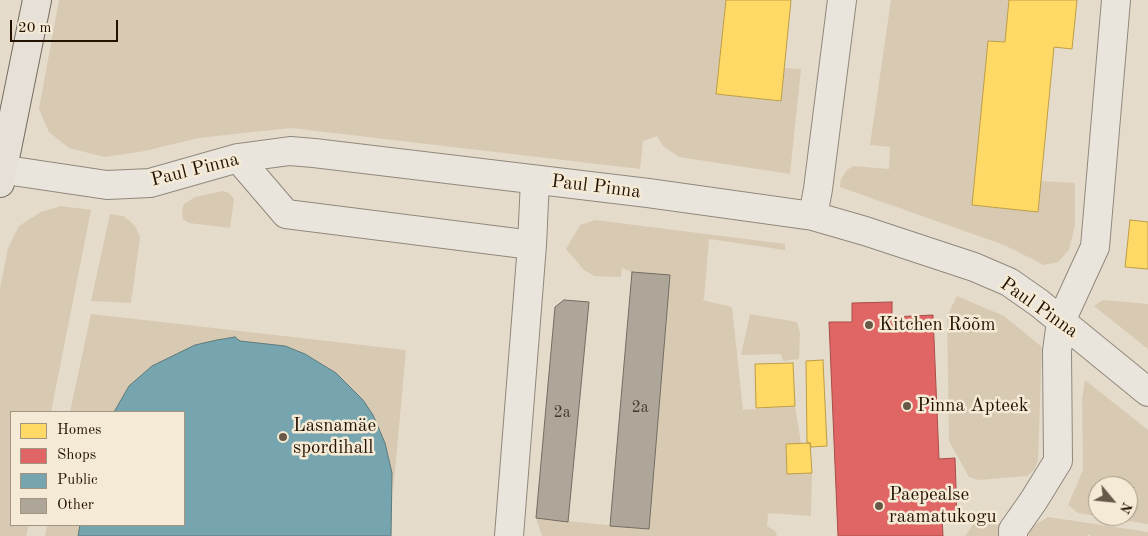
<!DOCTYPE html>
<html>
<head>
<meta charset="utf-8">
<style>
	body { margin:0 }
	#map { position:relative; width:1148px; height:536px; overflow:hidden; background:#e5dbca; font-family:"Old Standard TT",serif }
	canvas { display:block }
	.legend { position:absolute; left:10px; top:411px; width:175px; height:115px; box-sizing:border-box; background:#f5ead5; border:1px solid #a19480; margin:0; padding:6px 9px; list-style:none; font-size:15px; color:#241200 }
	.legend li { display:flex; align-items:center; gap:10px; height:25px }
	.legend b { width:25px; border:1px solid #a19480 }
	.north { position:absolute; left:1088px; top:476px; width:50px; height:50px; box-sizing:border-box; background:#f5ead5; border:1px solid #a19480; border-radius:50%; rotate:118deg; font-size:14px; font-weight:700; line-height:20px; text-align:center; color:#241200 }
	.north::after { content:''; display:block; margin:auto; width:18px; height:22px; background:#685847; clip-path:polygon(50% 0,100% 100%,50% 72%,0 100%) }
	.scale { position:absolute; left:10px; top:20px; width:108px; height:22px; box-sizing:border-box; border:2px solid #241200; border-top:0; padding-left:6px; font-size:15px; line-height:18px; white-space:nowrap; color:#241200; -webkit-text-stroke:4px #f5ead5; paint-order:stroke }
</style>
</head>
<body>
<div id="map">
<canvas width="1148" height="536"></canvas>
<ul class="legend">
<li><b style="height:14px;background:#ffd966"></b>Homes</li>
<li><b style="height:14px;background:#e06666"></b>Shops</li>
<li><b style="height:14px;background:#76a5af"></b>Public</li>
<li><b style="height:14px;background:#ada699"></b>Other</li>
</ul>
<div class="north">N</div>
<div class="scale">20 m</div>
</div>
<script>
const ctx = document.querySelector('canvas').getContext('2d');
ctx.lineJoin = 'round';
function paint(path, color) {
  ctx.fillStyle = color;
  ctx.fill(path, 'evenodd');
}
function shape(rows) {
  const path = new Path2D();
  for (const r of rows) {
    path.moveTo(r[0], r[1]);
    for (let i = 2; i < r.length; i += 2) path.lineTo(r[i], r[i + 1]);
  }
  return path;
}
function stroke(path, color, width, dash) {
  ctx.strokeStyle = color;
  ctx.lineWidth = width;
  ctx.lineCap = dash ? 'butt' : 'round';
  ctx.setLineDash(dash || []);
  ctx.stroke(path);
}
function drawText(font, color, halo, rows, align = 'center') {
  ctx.font = font + ' "Old Standard TT",serif';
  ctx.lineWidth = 5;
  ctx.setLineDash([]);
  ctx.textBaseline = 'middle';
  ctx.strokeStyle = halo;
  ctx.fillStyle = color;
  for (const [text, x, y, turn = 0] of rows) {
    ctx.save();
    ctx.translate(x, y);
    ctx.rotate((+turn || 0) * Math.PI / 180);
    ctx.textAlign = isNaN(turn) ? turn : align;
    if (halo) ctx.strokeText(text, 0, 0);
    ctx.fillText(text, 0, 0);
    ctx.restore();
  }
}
const green = shape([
	[59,0,726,0,716,94,781,101,784,68,801,69,790,174,679,157,663,146,657,136,643,141,640,169,291,128,198,138,145,151,105,157,69,148,49,132,39,109],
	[891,0,1009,0,1005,42,988,41,972,205,1038,212,1041,181,1075,183,1075,225,1069,250,1058,262,1044,265,1004,245,840,187,841,179,847,170,853,166,889,169,890,147,870,145],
	[223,191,229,193,234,199,230,228,189,223,183,219,182,211,184,204,195,197],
	[61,206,91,210,51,412,11,412,11,525,29,525,26,536,0,536,0,288,8,248,19,226,41,212],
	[110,214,123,216,130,221,136,228,140,237,131,303,91,301],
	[595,220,785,244,785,250,709,239,704,299,702,300,732,307,743,410,795,406,801,443,786,444,787,474,812,473,811,516,768,513,767,526,775,531,777,536,542,536,536,518,649,529,670,276,632,272,622,268,621,277,595,276,585,271,566,249,580,225],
	[957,296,1004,316,1042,347,1038,460,1034,470,1027,476,978,480,969,477,949,441,947,316],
	[1103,300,1148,304,1148,349,1094,306],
	[91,314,406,350,393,492,392,473,385,443,363,400,336,373,305,354,285,346,240,341,235,337,217,340,195,345,129,386,114,412,70,412],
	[750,314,797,322,800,333,799,359,783,361,781,354,741,355],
	[1085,380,1148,430,1148,524,1078,513,1068,505,1083,470,1082,399],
	[1098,486,1128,486,1128,516,1098,516],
	[1048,517,1148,532,1148,536,1091,536,1088,534,1087,536,1028,536,1033,526],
	[975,522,1000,523,1001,536,965,536],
	[47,525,80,525,78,536,45,536]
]);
const homes = shape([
	[726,0,791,0,781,101,716,94,726,0],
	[1009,0,1077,0,1072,49,1054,47,1038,212,972,205,988,41,1005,42,1009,0],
	[1130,220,1148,222,1148,269,1125,267,1130,220],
	[823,360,827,446,811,447,810,443,807,443,806,361,823,360],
	[793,363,795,406,756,408,755,364,793,363],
	[810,443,812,473,787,474,786,444,810,443]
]);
const shops = shape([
	[892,302,892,317,933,315,939,459,955,458,957,517,942,517,943,536,838,536,829,322,852,322,852,303,892,302]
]);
const public = shape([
	[235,337,240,341,285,346,305,354,336,373,363,400,373,415,385,443,392,473,391,536,78,536,80,525,184,525,184,412,114,412,129,386,152,366,195,345,217,340,235,337]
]);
const building = shape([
	[632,272,670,275,649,529,610,526,632,272],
	[564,300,589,302,568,522,536,518,555,307,564,300]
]);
const minor = shape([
	[238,158,286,214,532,245],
	[0,169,107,185,150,183,238,158,290,151,314,153,648,193,813,216,865,231,974,267,1009,282,1039,303,1148,392],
	[813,216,818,189,842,0],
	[509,536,532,245,535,180],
	[1013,536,1013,530,1034,500,1058,461,1057,351,1061,321,1095,247,1116,0]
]);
const major = shape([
	[0,183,37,0]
]);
const markers = [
	[869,325,5,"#685847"],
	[907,406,5,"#685847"],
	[283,437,5,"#685847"],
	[879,506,5,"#685847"]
];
const numberNames = [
	["2a",640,408],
	["2a",562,413]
];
const streetNames = [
	["Paul Pinna",195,170,-14],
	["Paul Pinna",596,187,7],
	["Paul Pinna",1039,308,35]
];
const poiNames = [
	["Kitchen Rõõm",879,325],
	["Pinna Apteek",917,406],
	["Lasnamäe",293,426],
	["spordihall",293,448],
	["Paepealse",889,495],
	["raamatukogu",889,517]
];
paint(green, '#d8c9b2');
paint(homes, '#ffd966');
stroke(homes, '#bd9d47', 1);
paint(shops, '#e06666');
stroke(shops, '#a84d47', 1);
paint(public, '#76a5af');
stroke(public, '#5d797a', 1);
paint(building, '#ada699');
stroke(building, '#746c62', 1);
stroke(minor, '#90887c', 30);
stroke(major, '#746c62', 30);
stroke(minor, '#eae5dc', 28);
stroke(major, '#e6e0d7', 28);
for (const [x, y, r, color] of markers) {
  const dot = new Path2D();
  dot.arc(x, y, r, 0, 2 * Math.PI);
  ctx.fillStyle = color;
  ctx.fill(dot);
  stroke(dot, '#f5ead5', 2);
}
drawText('16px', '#463726', null, numberNames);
drawText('19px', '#241200', '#f5ead5', streetNames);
drawText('19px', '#241200', '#f5ead5', poiNames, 'left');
</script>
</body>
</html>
